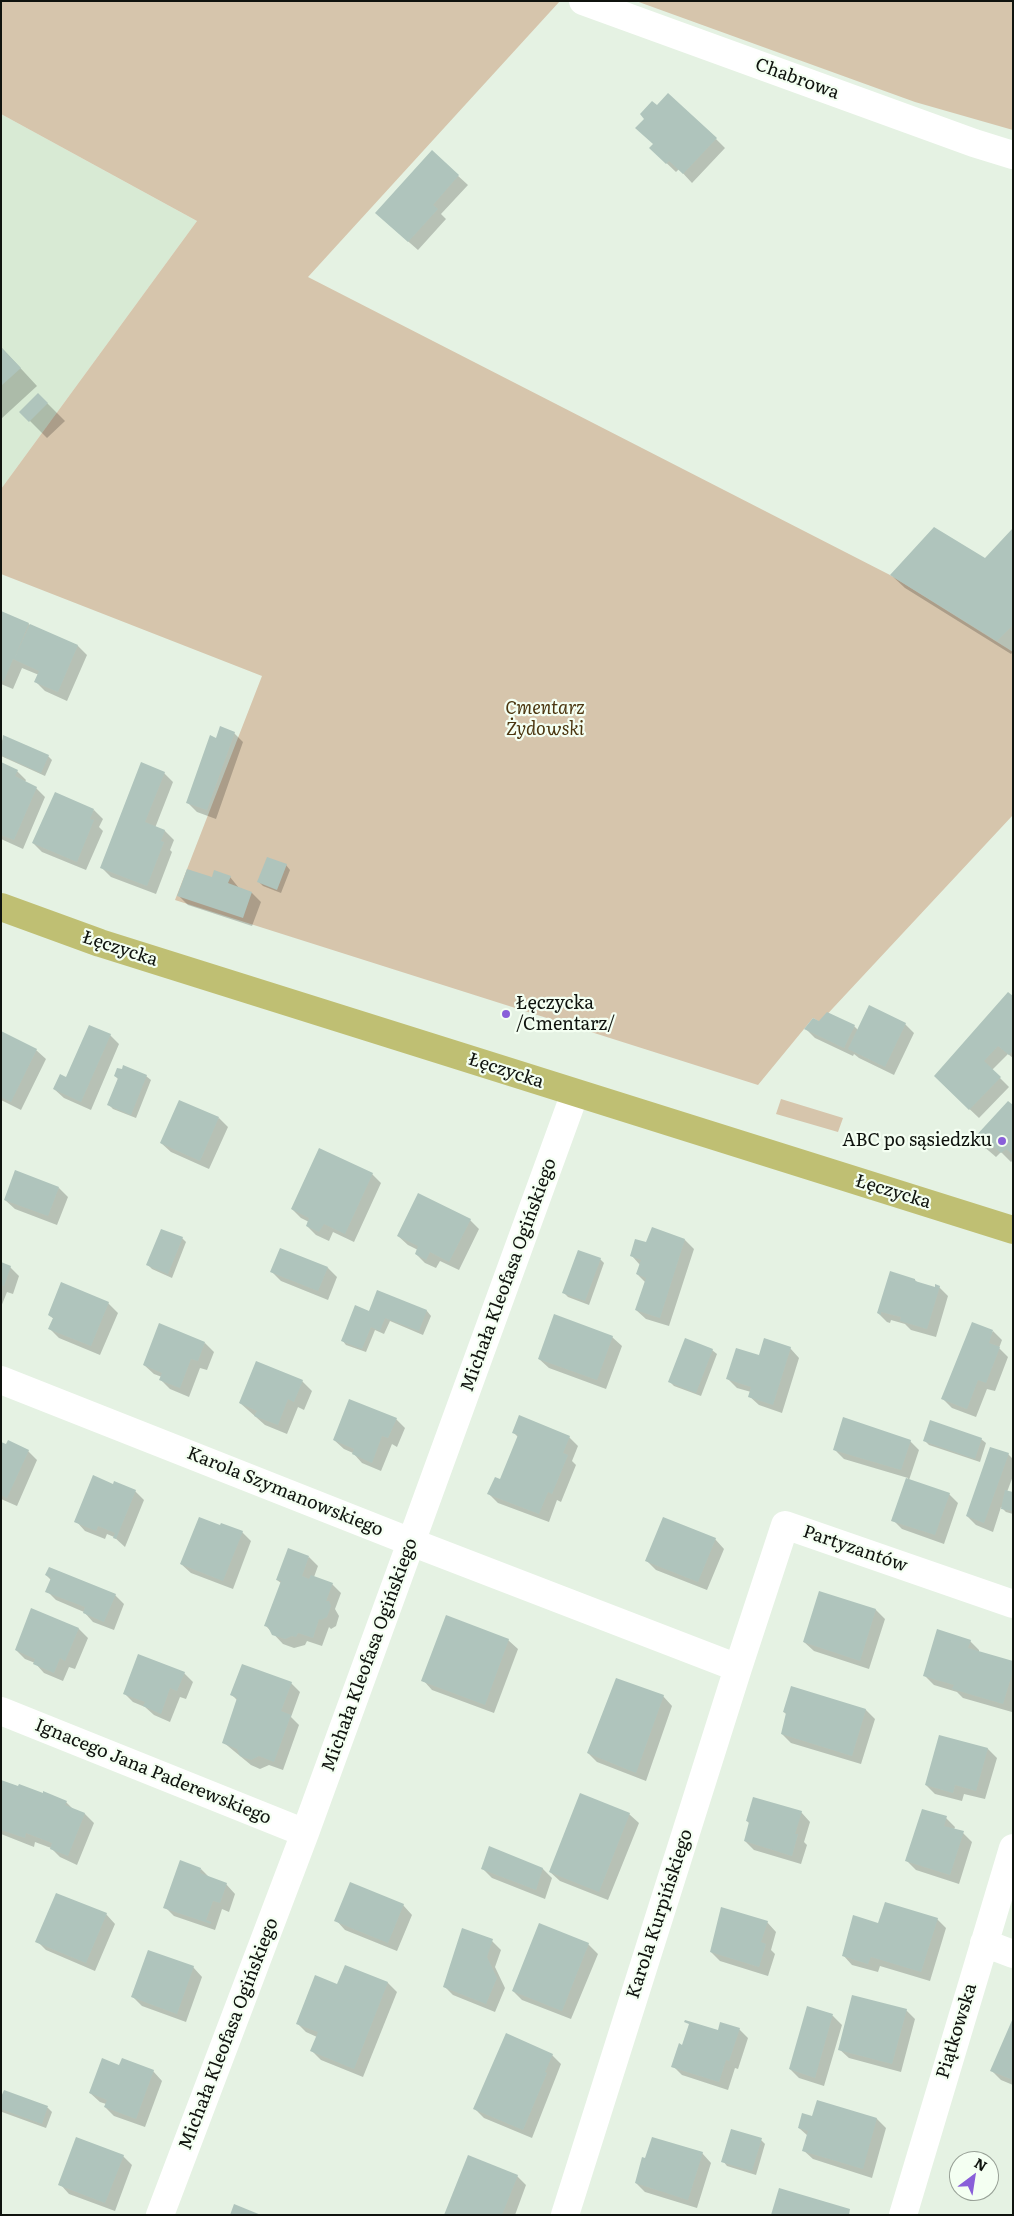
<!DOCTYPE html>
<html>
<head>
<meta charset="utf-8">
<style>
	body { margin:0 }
	#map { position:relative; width:1014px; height:2216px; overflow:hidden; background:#e5f2e3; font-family:Literata,serif }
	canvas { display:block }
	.frame { position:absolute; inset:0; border:2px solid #0f130e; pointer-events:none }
	.north { position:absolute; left:949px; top:2151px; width:50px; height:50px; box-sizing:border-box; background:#f4fff2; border:1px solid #98a197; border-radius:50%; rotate:31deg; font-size:14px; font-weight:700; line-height:20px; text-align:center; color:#0f130e }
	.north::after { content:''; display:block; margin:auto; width:18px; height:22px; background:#895fd9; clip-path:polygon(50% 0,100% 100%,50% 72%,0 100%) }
</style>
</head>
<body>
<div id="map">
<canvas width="1014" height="2216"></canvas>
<div class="frame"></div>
<div class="north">N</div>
</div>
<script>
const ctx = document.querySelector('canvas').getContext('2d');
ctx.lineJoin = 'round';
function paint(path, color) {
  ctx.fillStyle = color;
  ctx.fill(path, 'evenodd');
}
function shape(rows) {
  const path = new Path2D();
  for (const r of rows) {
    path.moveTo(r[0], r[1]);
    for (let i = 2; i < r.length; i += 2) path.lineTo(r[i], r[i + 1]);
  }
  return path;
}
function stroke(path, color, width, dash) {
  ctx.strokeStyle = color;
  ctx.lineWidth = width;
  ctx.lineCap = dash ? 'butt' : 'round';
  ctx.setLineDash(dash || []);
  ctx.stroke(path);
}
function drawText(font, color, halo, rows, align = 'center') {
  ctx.font = font + ' Literata,serif';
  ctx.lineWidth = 4.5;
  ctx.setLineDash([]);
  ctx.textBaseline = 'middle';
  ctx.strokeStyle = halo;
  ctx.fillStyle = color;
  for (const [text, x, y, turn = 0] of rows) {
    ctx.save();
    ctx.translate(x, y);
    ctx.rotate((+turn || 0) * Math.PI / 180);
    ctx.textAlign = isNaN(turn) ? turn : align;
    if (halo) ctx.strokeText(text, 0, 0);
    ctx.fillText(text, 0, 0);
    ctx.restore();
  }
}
const built = shape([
	[1,114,197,221,1,489]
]);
const green = shape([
	[1,1,560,1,308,277,890,575,1013,652,1013,815,820,1022,813,1018,758,1085,175,900,262,676,1,574,1,489,197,221,1,114],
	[636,1,1013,1,1013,130,915,102],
	[781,1099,843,1118,838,1132,776,1114]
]);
const shadow = shape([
	[716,139,725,148,692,183,679,169,676,172,660,157],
	[432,152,468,185,441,214,446,219,418,250,386,222],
	[1,347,37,386,1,419],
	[38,394,65,421,47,438,21,412],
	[1013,530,1013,652,1011,654,905,588,891,575,985,560],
	[1,612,78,646,87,655,67,701,45,691,36,682,39,675,22,668,13,689,1,684],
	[234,733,243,742,216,819,197,812,188,803,216,739],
	[4,737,48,756,52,760,45,776,1,756,1,743],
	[1,763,17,771,26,780,25,782,36,788,45,797,23,849,1,839],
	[164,773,173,782,155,828,165,831,174,840,170,850,172,852,156,894,111,877,102,868],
	[94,810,103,819,99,827,103,831,86,870,42,852,33,843],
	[286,865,290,870,281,893,263,886,259,882],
	[230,877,239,888,252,893,261,902,252,926,188,905,179,896,213,879],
	[1013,998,1013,1058,1008,1054,992,1070,1009,1087,979,1118,944,1085],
	[820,1023,854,1026,858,1030,905,1024,914,1033,894,1075,859,1058,854,1054,853,1056,815,1038,806,1029],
	[1,1033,36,1050,46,1059,21,1110,1,1100],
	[110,1035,119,1044,91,1110,64,1098,54,1089],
	[115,1076,146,1076,151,1080,136,1118,113,1109,109,1105,119,1080],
	[1013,1107,1013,1160,1011,1162,1001,1152,996,1157,975,1139],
	[219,1118,228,1127,209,1169,171,1152,161,1143],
	[372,1174,381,1183,354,1242,333,1232,329,1241,316,1235,307,1226,309,1222,301,1218,292,1209],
	[59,1188,68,1197,57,1225,15,1209,5,1200],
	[470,1220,479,1229,459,1270,440,1261,436,1268,425,1263,416,1254,418,1250,408,1245,398,1236],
	[182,1238,186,1242,172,1278,152,1269,148,1265],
	[685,1240,694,1249,669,1326,646,1319,636,1310,645,1282,637,1274,640,1265,632,1256,647,1244],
	[600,1259,604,1263,589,1305,568,1297,564,1293],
	[1,1263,10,1267,19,1276,13,1294,7,1292,1,1307],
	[328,1268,337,1277,328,1300,281,1281,272,1272],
	[915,1280,918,1283,936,1288,939,1287,948,1296,936,1337,911,1330,905,1324,891,1320,890,1323,887,1322,878,1313],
	[378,1291,427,1311,431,1316,423,1335,390,1321,384,1334,375,1330,366,1352,346,1345,342,1340,369,1312],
	[108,1303,118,1313,100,1355,59,1338,50,1329,54,1319,49,1315],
	[993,1331,1002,1340,999,1348,1008,1357,995,1391,987,1389,976,1417,952,1408,943,1399],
	[612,1337,622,1346,606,1389,549,1368,539,1359],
	[205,1343,214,1352,207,1370,200,1368,189,1397,170,1389,161,1380,162,1377,154,1374,144,1365],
	[790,1348,799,1358,782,1413,759,1405,749,1396,751,1392,737,1388,728,1379,760,1357],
	[712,1350,717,1354,701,1396,674,1386,670,1382],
	[302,1381,312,1391,304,1410,298,1407,287,1434,265,1425,240,1403],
	[396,1419,405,1428,397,1447,392,1444,381,1471,362,1463,353,1453,344,1449,334,1440],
	[513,1432,569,1437,578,1446,572,1461,576,1465,561,1502,557,1500,549,1522,498,1503,489,1494,501,1481,518,1437],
	[981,1439,986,1443,980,1462,929,1445,925,1441],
	[910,1441,919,1450,909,1480,949,1494,958,1503,944,1544,902,1529,893,1520,908,1478,844,1459,834,1449],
	[1,1443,28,1451,37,1460,17,1506,1,1499],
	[1008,1454,1013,1459,1013,1476,1007,1492,1013,1493,1013,1514,1006,1512,1001,1507,993,1532,976,1525,967,1516],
	[114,1485,135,1491,144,1500,125,1547,114,1537,107,1534,105,1539,85,1531,76,1521],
	[221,1527,242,1532,251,1541,233,1589,191,1573,181,1564],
	[715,1539,724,1549,707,1590,656,1570,647,1561],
	[309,1557,318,1566,314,1577,332,1584,341,1593,335,1609,339,1616,336,1626,331,1629,329,1627,322,1646,307,1641,305,1645,294,1648,283,1644,265,1625,281,1583,277,1580],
	[46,1575,115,1595,124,1604,114,1630,93,1622,84,1612,56,1600,47,1591,51,1580],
	[820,1593,876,1610,885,1619,869,1669,814,1651,804,1642],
	[32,1610,79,1629,88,1638,75,1669,69,1667,63,1681,44,1673,35,1663,25,1659,16,1650],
	[508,1640,518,1649,494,1713,432,1690,423,1680],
	[970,1641,979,1650,979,1653,1013,1663,1012,1712,963,1698,957,1692,934,1685,925,1676],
	[184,1673,193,1682,186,1699,180,1697,170,1722,154,1715,145,1707,133,1702,124,1693],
	[291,1683,300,1692,291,1717,299,1725,283,1770,269,1765,260,1769,251,1765,223,1742,238,1701,232,1695],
	[663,1696,672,1706,646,1781,597,1762,588,1753],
	[866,1710,875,1719,861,1764,791,1743,782,1734,787,1715,784,1712],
	[940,1736,988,1749,997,1758,985,1799,964,1794,962,1801,935,1794,926,1785],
	[1,1781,66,1802,73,1809,85,1814,94,1823,77,1865,60,1857,51,1848,35,1842,34,1847,1,1834],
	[801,1812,810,1822,804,1842,807,1845,801,1864,754,1850,745,1841,750,1824,747,1821],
	[629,1814,639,1823,608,1900,560,1881,550,1872],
	[946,1818,955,1827,954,1830,963,1833,972,1842,959,1884,916,1870,907,1861],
	[490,1848,543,1869,552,1878,545,1899,492,1878,483,1869],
	[201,1869,210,1878,226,1884,235,1894,229,1912,222,1909,215,1930,174,1916,165,1907],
	[403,1905,412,1915,397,1951,345,1930,336,1920],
	[106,1914,115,1924,95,1971,46,1950,37,1941],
	[937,1919,946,1928,930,1981,880,1966,878,1972,852,1965,843,1955,879,1925],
	[767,1922,776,1932,771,1950,775,1954,768,1976,720,1961,711,1952],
	[492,1941,501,1950,495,1967,505,1988,495,2012,453,1995,444,1986],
	[588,1944,598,1954,571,2019,522,2000,513,1991],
	[346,1966,388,1983,397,1992,363,2077,321,2060,312,2051,317,2037,306,2032,297,2023,338,1985],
	[193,1967,202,1977,186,2022,142,2006,133,1997],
	[807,2008,833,2016,842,2025,824,2086,799,2078,790,2069],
	[906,2010,915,2019,901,2072,849,2058,839,2049],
	[1013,2021,1013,2085,1001,2080,992,2071],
	[739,2029,748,2038,738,2069,735,2068,728,2090,682,2075,673,2066,683,2046,719,2032],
	[552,2055,561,2064,532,2138,484,2118,475,2109],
	[120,2066,153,2071,162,2081,145,2127,114,2116,105,2107,106,2104,100,2102,90,2093],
	[5,2092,48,2108,52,2112,46,2128,2,2112,1,2100],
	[818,2102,877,2119,886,2128,872,2178,813,2159,803,2150,808,2136,799,2128,813,2118],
	[761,2140,765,2144,756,2175,727,2166,723,2161],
	[702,2153,711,2163,697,2208,645,2192,636,2183],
	[123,2156,132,2165,115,2211,69,2194,60,2184],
	[517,2176,526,2185,515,2215,445,2215]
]);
const building = shape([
	[668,93,717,138,683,174,669,161,666,164,649,148,653,144,635,128,644,119,640,114,652,101,657,105],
	[432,150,459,175,433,205,438,209,408,242,375,213],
	[1,347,21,368,1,386],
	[38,393,48,403,29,422,19,412],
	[934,527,985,558,1013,528,1013,625,997,641,890,575],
	[1,611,29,623,15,657,30,624,78,645,58,692,34,682,39,671,13,659,4,681,1,680],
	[220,726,235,732,207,810,186,803,210,735,216,738],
	[3,735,49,755,41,773,1,755],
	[1,762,18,770,15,776,37,787,14,840,1,835],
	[141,762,165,772,145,822,165,830,161,841,164,842,147,886,100,868],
	[55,792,94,809,90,819,94,820,77,862,32,843],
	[267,857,287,864,277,890,257,882],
	[187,869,212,877,214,870,231,876,228,883,252,892,243,918,177,896],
	[1008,992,1013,996,1013,1051,1009,1055,998,1046,984,1061,1001,1077,969,1110,934,1076],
	[869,1005,906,1023,885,1067,848,1049],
	[827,1012,855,1025,844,1048,804,1029,813,1018,819,1021],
	[89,1025,111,1034,81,1102,53,1089,60,1074,66,1077],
	[1,1031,37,1049,11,1102,1,1097],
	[123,1065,147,1075,131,1115,107,1105,118,1078,114,1076,117,1068,122,1069],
	[179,1100,219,1117,200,1161,160,1143],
	[1008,1101,1013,1105,1013,1155,1006,1149,1001,1153,991,1144,986,1149,973,1139],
	[319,1148,373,1173,345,1234,324,1224,319,1232,306,1226,309,1218,291,1209],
	[15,1170,59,1187,48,1216,4,1200],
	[418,1193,471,1219,449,1262,430,1252,426,1260,415,1254,418,1246,397,1236],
	[652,1227,685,1239,660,1318,635,1310,646,1278,636,1274,641,1260,630,1256,635,1239,646,1242],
	[161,1229,183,1237,168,1274,146,1265],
	[280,1248,328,1267,318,1291,270,1272],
	[578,1250,601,1258,585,1301,562,1293],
	[1,1262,11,1266,4,1286,1,1285],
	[890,1271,915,1279,915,1281,935,1287,935,1284,940,1286,927,1329,900,1321,901,1317,881,1312,881,1315,877,1313],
	[61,1282,109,1302,91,1346,48,1329,53,1318,48,1315],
	[377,1290,427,1310,419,1331,385,1318,380,1331,371,1327,362,1349,341,1341,355,1305,369,1311],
	[554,1314,613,1336,597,1380,538,1359],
	[972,1322,993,1330,989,1343,1000,1347,986,1383,978,1380,967,1409,941,1399],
	[159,1323,205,1342,198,1361,191,1359,180,1388,159,1380,162,1373,143,1365],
	[685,1338,713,1349,696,1393,668,1382],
	[764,1338,791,1347,773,1405,748,1397,751,1387,726,1379,736,1348,759,1355],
	[256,1361,303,1380,294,1402,288,1399,278,1425,254,1416,257,1411,239,1403],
	[349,1399,397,1418,388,1438,382,1436,372,1463,352,1454,354,1449,333,1440],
	[519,1415,570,1436,563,1453,568,1455,552,1494,548,1492,539,1514,487,1494,495,1477,500,1479,518,1435,512,1433],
	[843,1417,911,1440,901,1470,833,1450],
	[930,1420,982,1438,975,1459,923,1441],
	[8,1440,29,1450,7,1498,1,1495,1,1442,6,1444],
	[990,1447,1009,1453,984,1523,966,1516],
	[93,1475,113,1484,114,1481,136,1490,116,1539,113,1538,115,1533,98,1526,96,1531,74,1522],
	[906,1478,950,1493,935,1535,891,1521],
	[1005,1490,1013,1492,1013,1511,1001,1509],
	[199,1517,220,1525,221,1523,243,1531,223,1581,180,1564],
	[663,1517,716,1538,698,1582,645,1561],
	[288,1548,309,1556,302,1576,309,1579,311,1575,333,1583,326,1601,329,1601,331,1606,327,1617,321,1620,319,1619,313,1638,298,1633,296,1637,292,1636,285,1639,272,1635,268,1627,264,1626,281,1581,276,1580],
	[49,1567,116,1594,104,1622,83,1613,85,1607,45,1592,51,1578,45,1575],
	[819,1591,876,1609,860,1661,803,1642],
	[31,1608,79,1628,65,1661,60,1658,54,1673,33,1664,35,1659,15,1650],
	[446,1615,509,1639,485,1705,421,1681],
	[937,1629,971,1640,968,1648,1013,1661,1013,1671,1003,1704,952,1689,954,1685,923,1676],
	[138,1654,185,1672,177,1691,170,1688,161,1714,143,1706,145,1702,123,1694],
	[242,1664,292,1682,281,1711,291,1715,274,1762,259,1756,251,1760,240,1756,237,1749,222,1743,237,1698,230,1695],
	[616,1678,664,1695,636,1773,587,1753],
	[791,1686,866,1709,852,1756,781,1734,786,1713,783,1712],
	[939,1735,988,1748,976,1791,955,1785,953,1793,925,1785],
	[1,1780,18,1786,19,1784,43,1793,43,1791,67,1801,65,1805,85,1813,68,1856,50,1849,52,1843,26,1833,25,1838,1,1830],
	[580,1793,630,1813,599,1892,549,1872],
	[753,1797,802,1811,795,1834,798,1834,792,1856,744,1841,749,1822,746,1821],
	[922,1809,947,1816,944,1826,964,1831,950,1875,905,1861],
	[489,1846,543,1868,536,1890,481,1869],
	[180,1860,201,1868,200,1873,227,1883,220,1903,213,1901,206,1920,211,1922,211,1924,163,1908],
	[350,1882,404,1904,388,1943,334,1921],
	[56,1893,107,1913,86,1963,35,1942],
	[885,1902,938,1918,921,1972,871,1957,868,1964,842,1956,853,1915,878,1923],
	[721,1907,768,1921,761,1942,766,1944,759,1967,710,1952],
	[539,1923,589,1943,562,2011,512,1991],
	[462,1928,493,1939,487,1957,497,1978,486,2004,443,1987],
	[148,1950,194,1966,177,2014,131,1997],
	[345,1965,388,1982,354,2069,310,2051,318,2032,296,2024,315,1975,337,1984],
	[852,1995,907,2009,892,2064,838,2050],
	[807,2006,833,2014,815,2078,789,2069],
	[1013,2018,1013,2080,990,2071],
	[685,2020,718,2030,720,2022,740,2028,729,2061,726,2060,719,2082,671,2067,679,2043,682,2045,689,2024,684,2022],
	[506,2033,553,2054,545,2072,547,2073,523,2130,473,2109],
	[102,2058,119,2065,122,2058,154,2070,136,2119,104,2107,107,2100,89,2093],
	[4,2090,48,2106,42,2124,1,2109,1,2097],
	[817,2100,877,2118,863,2169,802,2151,808,2131,798,2128,802,2113,812,2116],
	[731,2129,762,2138,752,2171,721,2162],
	[76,2137,124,2155,105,2203,58,2185],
	[652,2137,703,2152,688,2200,635,2183,642,2157,645,2158],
	[468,2155,518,2175,502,2215,444,2215],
	[779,2188,850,2209,849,2215,771,2215],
	[234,2204,261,2215,230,2215]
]);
const minor = shape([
	[583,1,974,143,1013,155],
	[1,1380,411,1542,738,1668],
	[1,1711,305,1833],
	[984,1943,1013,1954],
	[160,2215,305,1833,575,1093],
	[565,2215,738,1668,785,1525,1013,1604],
	[903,2215,1013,1848]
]);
const major = shape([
	[1,907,100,943,1013,1230]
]);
const markers = [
	[506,1014,5,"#895fd9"],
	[1002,1141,5,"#895fd9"]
];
const streetNames = [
	["Chabrowa",797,79,20],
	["Łęczycka",120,949,18],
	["Łęczycka",506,1071,18],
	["Łęczycka",893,1192,17],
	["Michała Kleofasa Ogińskiego",509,1275,-70],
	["Karola Szymanowskiego",285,1492,22],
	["Partyzantów",855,1549,19],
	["Michała Kleofasa Ogińskiego",370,1655,-70],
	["Ignacego Jana Paderewskiego",153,1772,22],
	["Karola Kurpińskiego",660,1914,-72],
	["Piątkowska",957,2031,-73],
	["Michała Kleofasa Ogińskiego",229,2034,-69]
];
const parkNames = [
	["Cmentarz",545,709],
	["Żydowski",545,730]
];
const poiNames = [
	["Łęczycka",516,1004],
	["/Cmentarz/",516,1025],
	["ABC po sąsiedzku",992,1141,"right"]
];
paint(built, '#d8ead4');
paint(green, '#d6c5ac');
paint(shadow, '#0003');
paint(building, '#afc4bc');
stroke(minor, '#fff', 28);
stroke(major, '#bfbf73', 28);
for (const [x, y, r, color] of markers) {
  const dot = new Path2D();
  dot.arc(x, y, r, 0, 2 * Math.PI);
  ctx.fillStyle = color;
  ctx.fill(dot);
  stroke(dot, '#f4fff2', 2);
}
drawText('18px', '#0f130e', '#f4fff2', streetNames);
drawText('italic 18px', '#4b350f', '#f4fff2', parkNames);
drawText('18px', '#0f130e', '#f4fff2', poiNames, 'left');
</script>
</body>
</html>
